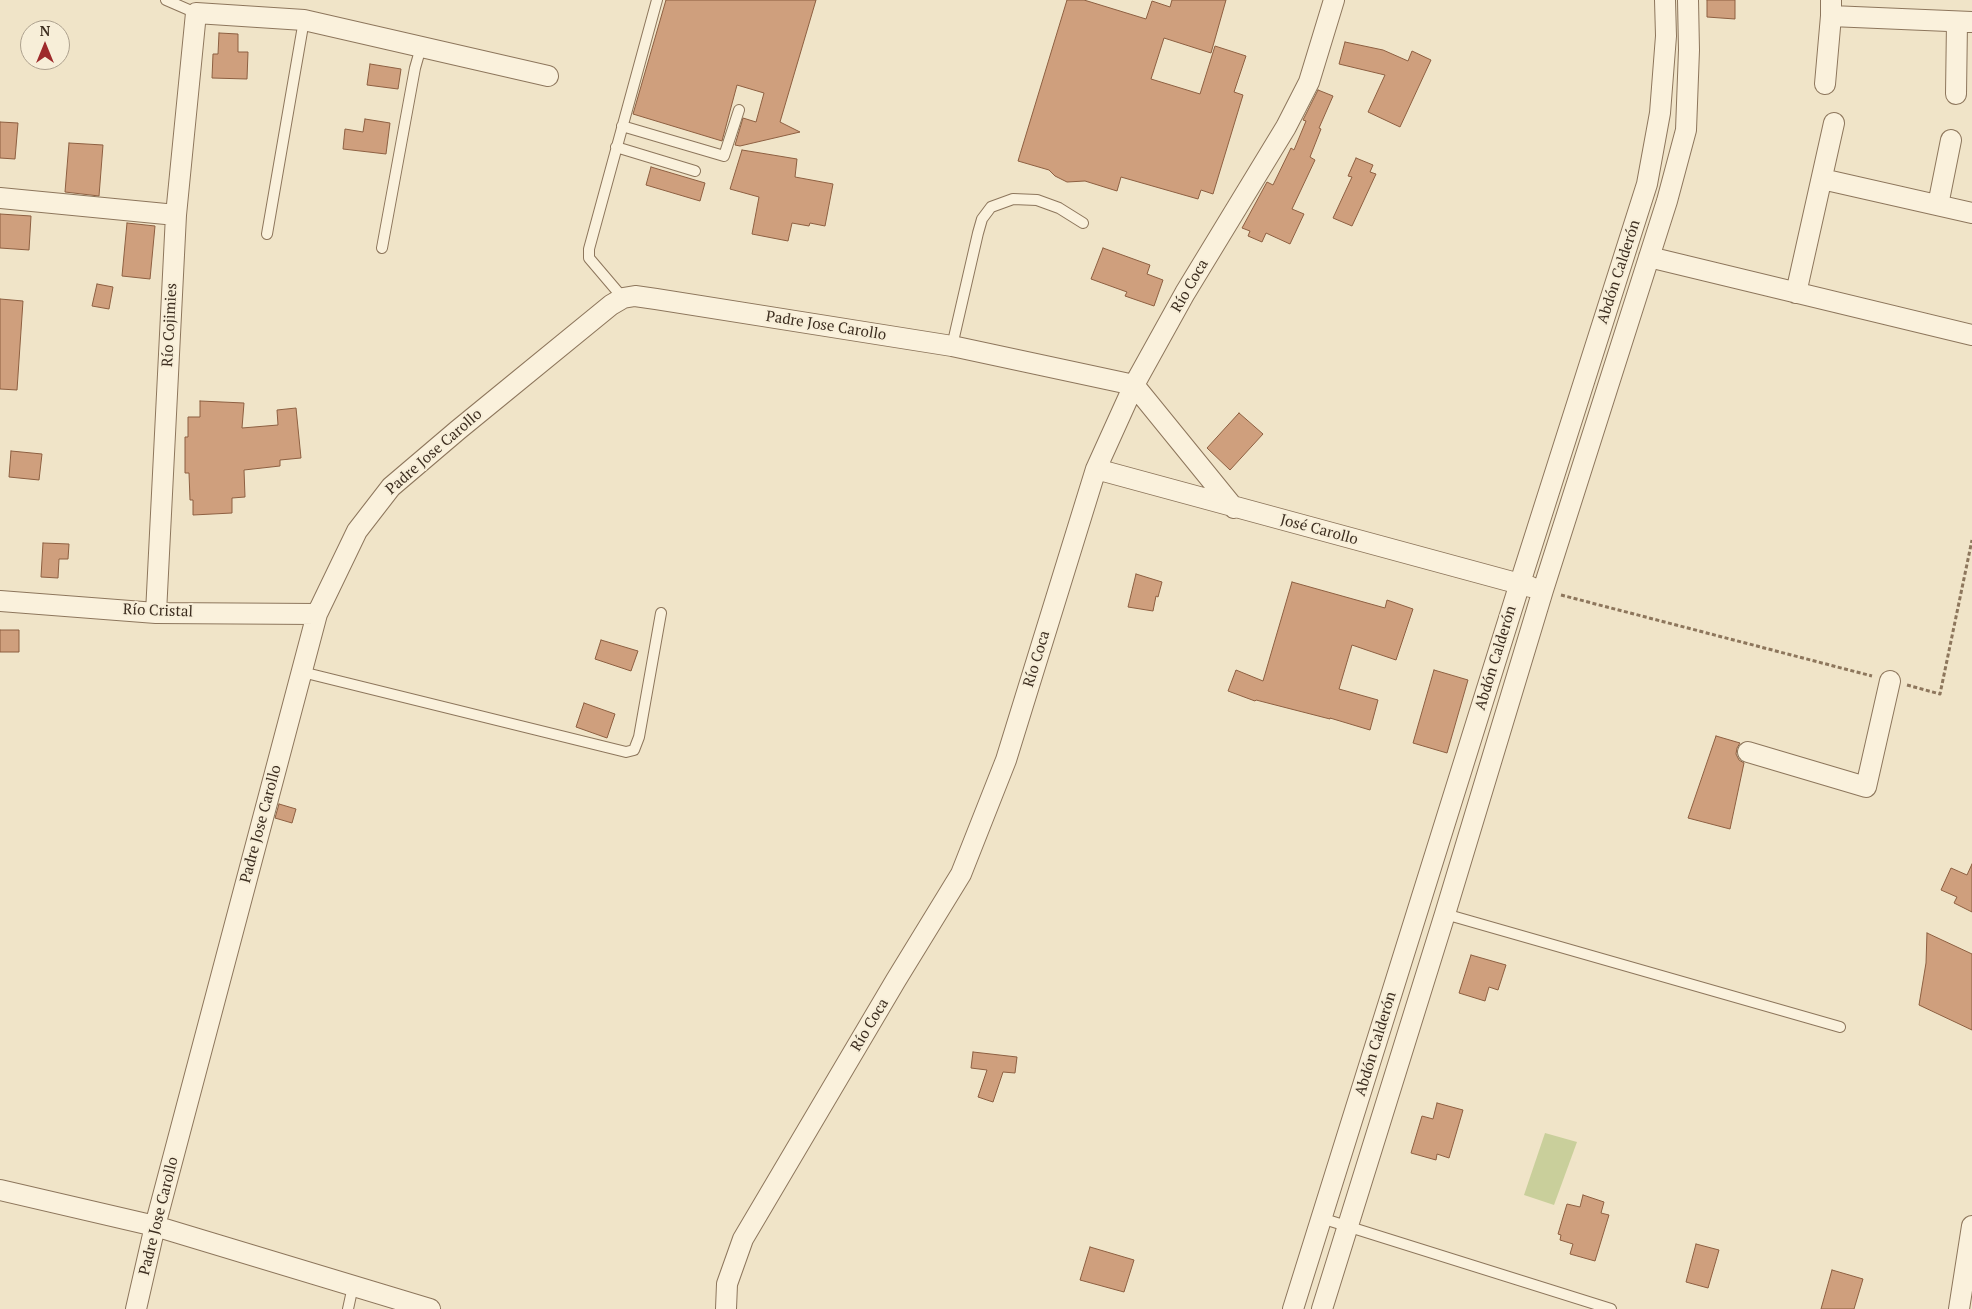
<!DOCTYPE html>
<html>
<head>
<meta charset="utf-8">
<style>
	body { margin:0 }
	#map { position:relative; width:1972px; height:1309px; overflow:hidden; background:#f0e4c8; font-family:"PT Serif",serif }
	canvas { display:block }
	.north { position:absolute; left:20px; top:20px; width:50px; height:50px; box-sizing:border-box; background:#f7eed8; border:1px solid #ada18e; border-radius:50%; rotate:0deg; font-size:14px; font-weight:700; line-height:20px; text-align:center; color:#3d2e20 }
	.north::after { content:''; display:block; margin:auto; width:18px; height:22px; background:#9e2a2b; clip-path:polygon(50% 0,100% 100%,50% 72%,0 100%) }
</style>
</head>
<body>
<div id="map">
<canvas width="1972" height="1309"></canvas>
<div class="north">N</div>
</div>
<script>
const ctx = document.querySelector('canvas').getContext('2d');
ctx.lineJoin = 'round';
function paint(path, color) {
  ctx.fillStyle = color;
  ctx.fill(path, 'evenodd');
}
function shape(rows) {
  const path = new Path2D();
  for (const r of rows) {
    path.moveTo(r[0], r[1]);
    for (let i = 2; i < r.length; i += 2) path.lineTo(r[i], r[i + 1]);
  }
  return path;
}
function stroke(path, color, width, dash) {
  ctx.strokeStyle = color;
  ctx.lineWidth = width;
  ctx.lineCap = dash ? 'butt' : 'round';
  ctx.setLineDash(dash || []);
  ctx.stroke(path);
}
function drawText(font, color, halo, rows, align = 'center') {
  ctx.font = font + ' "PT Serif",serif';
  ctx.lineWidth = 4;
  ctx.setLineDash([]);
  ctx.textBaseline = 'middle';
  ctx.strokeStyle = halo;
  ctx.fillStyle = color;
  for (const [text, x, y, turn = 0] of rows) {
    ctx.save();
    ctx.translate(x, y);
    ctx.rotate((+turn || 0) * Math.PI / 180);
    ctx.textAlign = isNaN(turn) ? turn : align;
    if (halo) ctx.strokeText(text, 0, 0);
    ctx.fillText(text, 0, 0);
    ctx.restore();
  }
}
const green = shape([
	[1545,1133,1577,1142,1554,1205,1524,1195]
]);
const building = shape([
	[666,0,816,0,780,122,800,132,740,146,735,145,743,118,756,122,764,93,737,85,722,141,633,114,666,0],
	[1067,0,1084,0,1146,19,1152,1,1170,7,1172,0,1226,0,1211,53,1164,38,1151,79,1200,94,1215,46,1246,56,1234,92,1243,95,1213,194,1201,190,1198,199,1121,177,1117,191,1085,181,1067,182,1055,176,1049,170,1018,161,1067,0],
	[1707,0,1735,0,1735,19,1707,17,1707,0],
	[219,33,238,34,238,52,248,52,247,79,212,78,213,54,218,54,219,33],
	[1345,42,1383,50,1408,61,1412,51,1431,60,1400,127,1368,112,1385,75,1339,64,1345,42],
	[370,64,401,69,398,89,367,85,370,64],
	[1318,90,1333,96,1319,128,1321,129,1310,157,1315,160,1292,209,1304,214,1290,244,1266,233,1262,242,1248,236,1250,231,1242,228,1267,182,1273,185,1291,148,1294,150,1306,121,1303,120,1318,90],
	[365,119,390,123,386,154,343,149,345,129,363,132,365,119],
	[0,122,18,123,15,159,0,158,0,122],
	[69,143,103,145,99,196,65,192,69,143],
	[742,150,797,159,795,177,833,184,825,226,810,223,809,226,792,223,788,241,752,234,759,197,730,189,742,150],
	[1356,158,1373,165,1370,172,1376,174,1352,226,1333,218,1352,177,1348,176,1356,158],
	[651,167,705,183,700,201,646,185,651,167],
	[0,214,31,216,29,250,0,248,0,214],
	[127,223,155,226,150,279,122,276,127,223],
	[1103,248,1150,265,1147,274,1163,280,1154,306,1125,296,1127,292,1091,279,1103,248],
	[97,284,113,287,109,309,92,306,97,284],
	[0,299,23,301,17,390,0,389,0,299],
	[200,401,244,403,242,428,278,425,277,410,296,408,301,458,280,460,280,466,244,470,245,497,232,498,232,513,193,515,193,500,190,500,189,473,185,473,185,437,188,437,188,417,200,417,200,401],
	[1239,413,1263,434,1230,470,1207,448,1239,413],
	[11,451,42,454,39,480,9,477,11,451],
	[43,543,69,544,68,559,59,559,58,578,41,577,43,543],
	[1136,574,1162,582,1158,597,1156,596,1153,611,1128,607,1136,574],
	[1292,582,1385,608,1387,600,1413,609,1396,660,1352,645,1339,689,1378,700,1370,730,1330,718,1330,719,1256,700,1255,701,1228,691,1236,670,1263,681,1292,582],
	[0,630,19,630,19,652,0,652,0,630],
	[601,640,638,651,631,671,595,659,601,640],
	[1434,670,1468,680,1447,753,1413,743,1434,670],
	[584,703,615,714,607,738,576,727,584,703],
	[1716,736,1740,743,1737,748,1736,754,1739,760,1744,763,1730,829,1688,818,1716,736],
	[279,804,296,809,292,823,275,818,279,804],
	[1972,864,1972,912,1954,903,1957,897,1941,890,1951,868,1967,875,1972,864],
	[1927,933,1972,954,1972,1030,1919,1005,1926,963,1927,933],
	[1471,955,1506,965,1498,990,1489,987,1485,1001,1459,993,1471,955],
	[973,1052,1017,1057,1015,1073,1003,1072,993,1102,978,1097,987,1070,971,1068,973,1052],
	[1437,1103,1463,1110,1449,1158,1437,1154,1436,1160,1411,1153,1422,1116,1433,1119,1437,1103],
	[1583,1195,1604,1202,1601,1213,1609,1215,1595,1261,1570,1254,1573,1244,1560,1240,1561,1235,1558,1234,1567,1204,1580,1207,1583,1195],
	[1696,1244,1719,1250,1708,1288,1686,1282,1696,1244],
	[1090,1247,1134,1260,1124,1292,1080,1280,1090,1247],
	[1832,1270,1863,1279,1854,1309,1821,1309,1832,1270]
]);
const path = shape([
	[1561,595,1872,676],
	[1907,685,1940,694,1972,540]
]);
const service = shape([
	[166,0,196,13],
	[622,126,724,156,739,110],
	[616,147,695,171],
	[267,234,304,20],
	[382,248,415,68,421,47],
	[623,298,589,258,589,249,657,0],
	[952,346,978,233,982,219,991,207,1013,199,1037,200,1059,208,1083,223],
	[302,672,626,752,634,750,639,737,661,613],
	[1445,914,1840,1027],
	[1321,1218,1611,1309],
	[348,1309,353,1286]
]);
const minor = shape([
	[1831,0,1831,16,1972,22],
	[1825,84,1831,16],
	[1956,94,1957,22],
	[1822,179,1972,213],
	[0,198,176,215,156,613],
	[1938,205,1951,140],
	[176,215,196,13,304,20,548,76],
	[1649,257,1972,335],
	[1796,293,1834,123],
	[1096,469,1531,587],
	[0,601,156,613,317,614],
	[1748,752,1866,787,1890,681],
	[0,1190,155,1226,430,1309],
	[136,1309,155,1226,317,614,357,531,391,487,458,430,611,305,623,298,635,296,656,299,952,346,1134,385,1234,508],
	[726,1309,727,1284,743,1239,896,980,961,874,1006,760,1096,469,1134,385,1185,293,1286,127,1309,82,1334,0],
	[1293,1309,1520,583,1647,184,1660,113,1666,36,1665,0],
	[1322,1309,1445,914,1543,590,1667,201,1686,130,1689,50,1688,0],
	[1959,1309,1972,1226]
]);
const streetNames = [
	["Abdón Calderón",1619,272,-72],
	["Río Coca",1190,286,-60],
	["Río Cojimies",170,325,-87],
	["Padre Jose Carollo",826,326,9],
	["Padre Jose Carollo",434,452,-41],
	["José Carollo",1319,530,15],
	["Río Cristal",158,611,2],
	["Abdón Calderón",1496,658,-73],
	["Río Coca",1037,659,-73],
	["Padre Jose Carollo",261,824,-75],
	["Río Coca",870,1025,-59],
	["Abdón Calderón",1376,1044,-73],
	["Padre Jose Carollo",159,1216,-76]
];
paint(green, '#c9cf9b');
paint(building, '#cf9f7d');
stroke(building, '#8d5f41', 1);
stroke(service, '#8d765c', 12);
stroke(minor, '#8d765c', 22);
stroke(path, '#8d765c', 3, [4, 2.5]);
stroke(service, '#faf1dc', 10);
stroke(minor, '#faf1dc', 20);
drawText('15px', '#3d2e20', '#f7eed8', streetNames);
</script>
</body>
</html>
